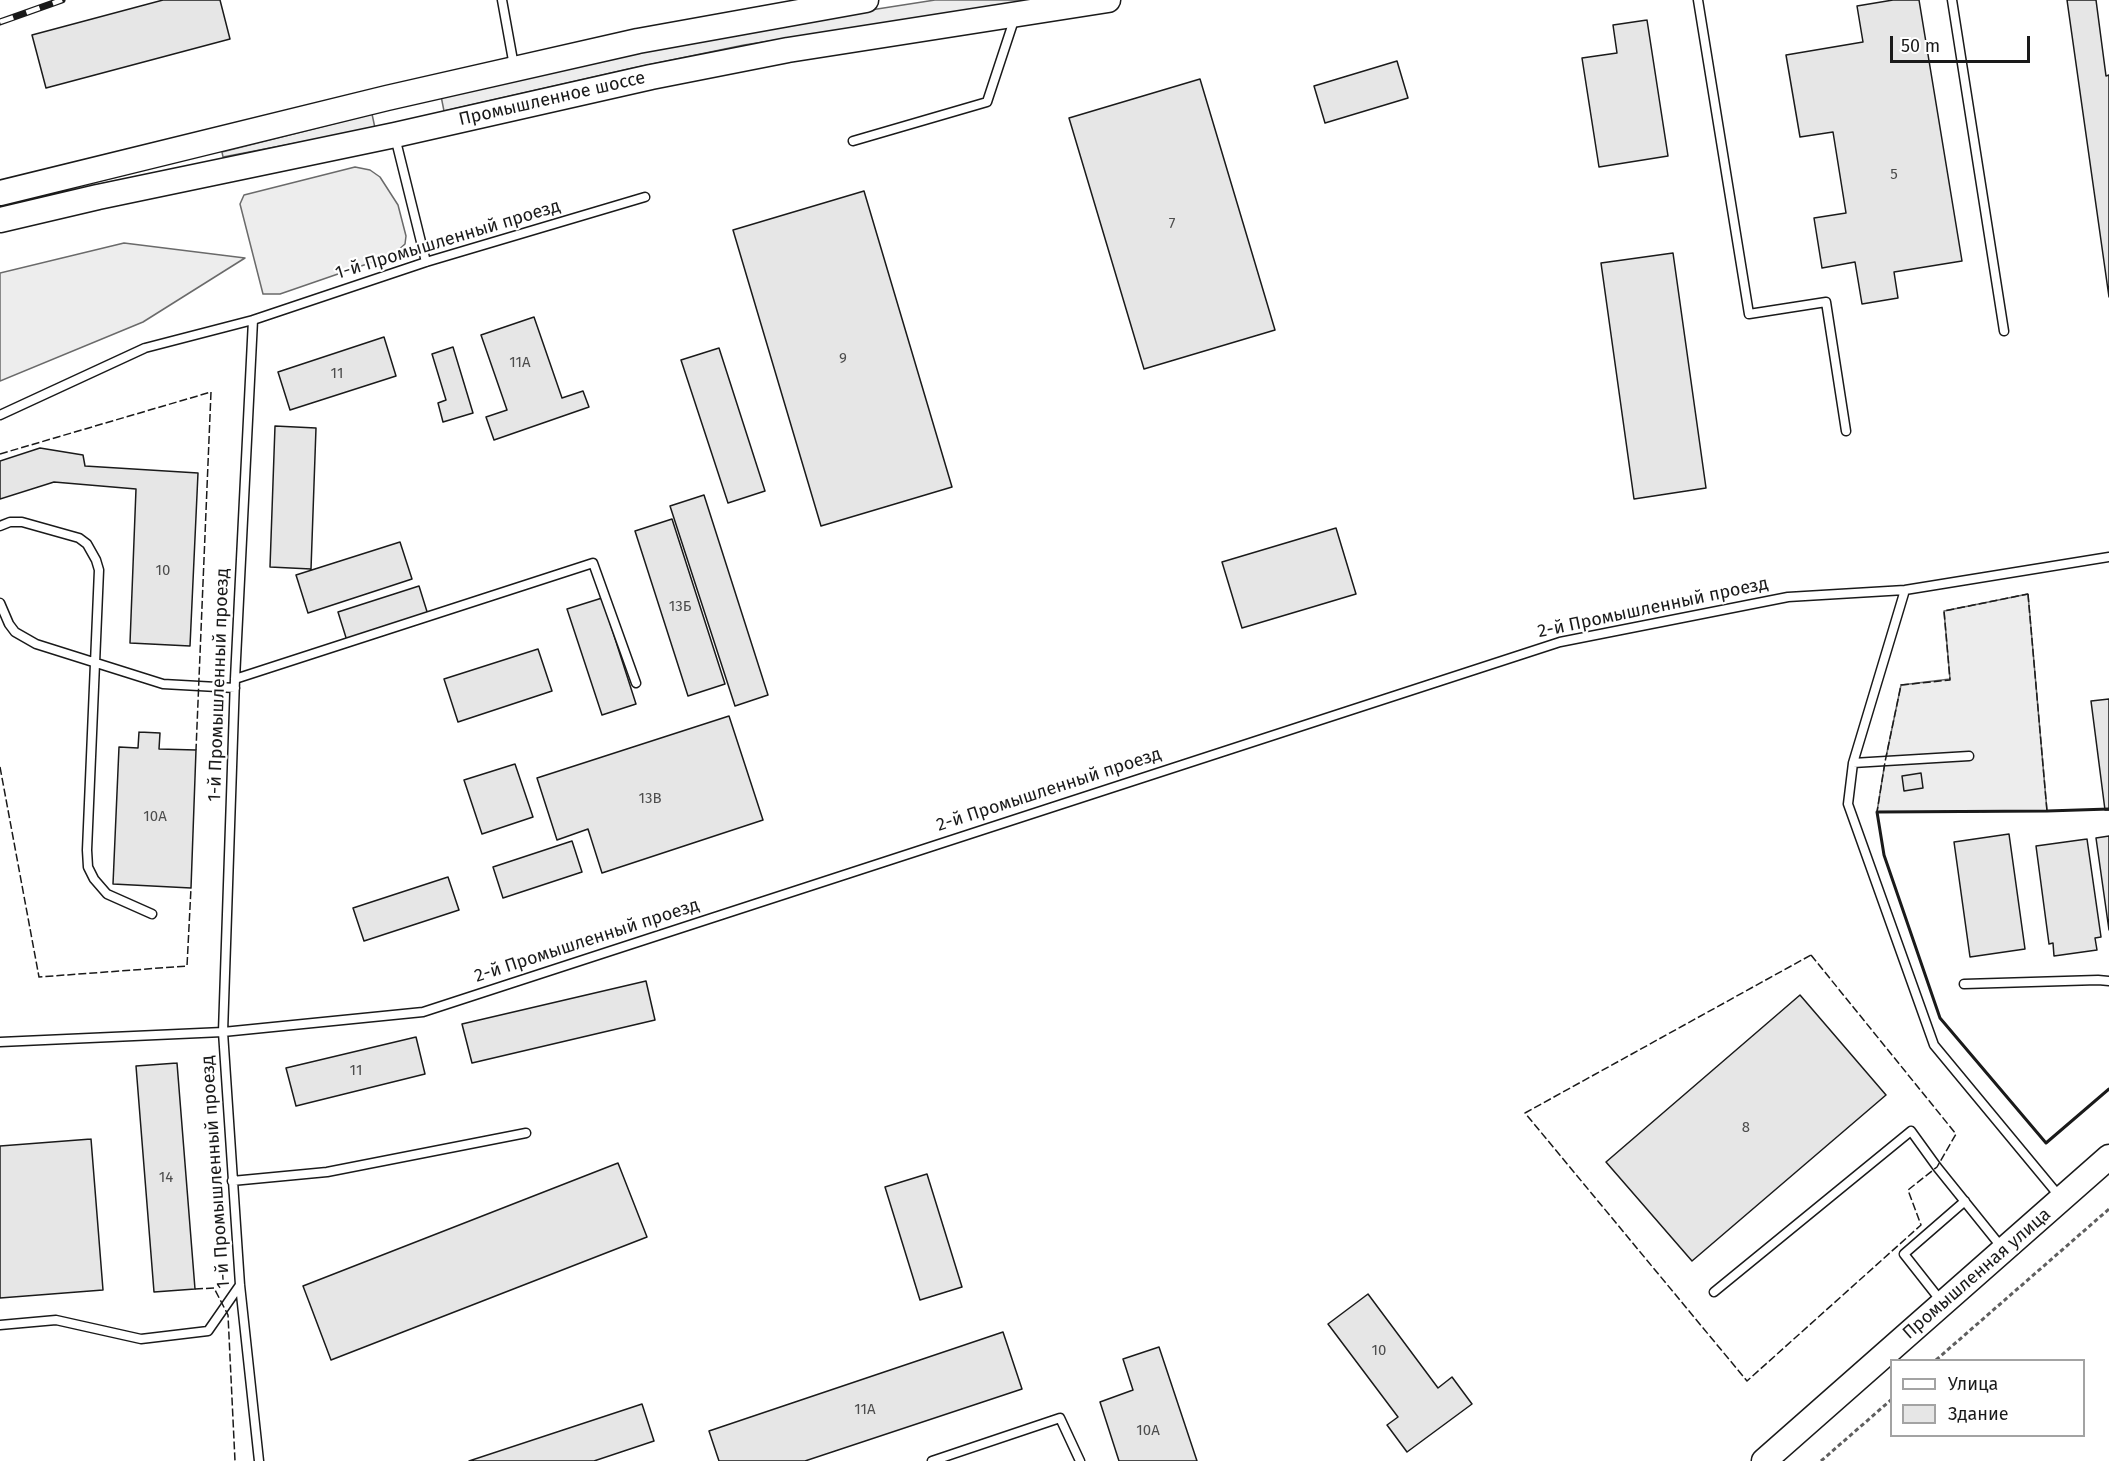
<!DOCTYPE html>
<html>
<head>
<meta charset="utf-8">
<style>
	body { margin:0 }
	#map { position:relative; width:2109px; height:1461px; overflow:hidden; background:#fff; font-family:"Fira Sans",sans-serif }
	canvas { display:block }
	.legend { position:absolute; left:1890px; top:1359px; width:195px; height:78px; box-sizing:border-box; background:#fff; border:2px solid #a3a3a3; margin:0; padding:8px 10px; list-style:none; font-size:18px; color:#1a1a1a }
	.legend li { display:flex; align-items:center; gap:12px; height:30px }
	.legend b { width:30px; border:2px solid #a3a3a3 }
	.scale { position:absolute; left:1890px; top:36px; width:140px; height:27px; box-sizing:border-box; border:3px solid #1a1a1a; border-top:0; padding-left:8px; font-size:18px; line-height:21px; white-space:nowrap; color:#1a1a1a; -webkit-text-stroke:4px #fff; paint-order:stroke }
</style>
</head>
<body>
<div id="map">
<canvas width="2109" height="1461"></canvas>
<ul class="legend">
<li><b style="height:8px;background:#fff"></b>Улица</li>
<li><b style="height:16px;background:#e6e6e6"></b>Здание</li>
</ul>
<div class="scale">50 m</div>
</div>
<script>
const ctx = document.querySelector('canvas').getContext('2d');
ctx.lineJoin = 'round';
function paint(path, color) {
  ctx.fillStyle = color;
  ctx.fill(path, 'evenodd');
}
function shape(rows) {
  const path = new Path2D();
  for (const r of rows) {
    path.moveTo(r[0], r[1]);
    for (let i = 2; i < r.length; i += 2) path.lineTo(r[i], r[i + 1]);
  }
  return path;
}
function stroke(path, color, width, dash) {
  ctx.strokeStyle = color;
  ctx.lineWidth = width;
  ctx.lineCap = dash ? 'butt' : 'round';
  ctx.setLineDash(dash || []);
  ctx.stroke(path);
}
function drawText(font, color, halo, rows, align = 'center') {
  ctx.font = font + ' "Fira Sans",sans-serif';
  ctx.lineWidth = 4.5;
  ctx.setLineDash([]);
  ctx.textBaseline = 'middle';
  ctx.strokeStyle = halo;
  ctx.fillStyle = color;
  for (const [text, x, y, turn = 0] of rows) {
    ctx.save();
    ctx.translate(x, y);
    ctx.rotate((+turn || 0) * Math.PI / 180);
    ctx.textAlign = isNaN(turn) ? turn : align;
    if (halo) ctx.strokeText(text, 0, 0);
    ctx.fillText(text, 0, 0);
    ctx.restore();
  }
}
const built = shape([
	[935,0,1035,0,744,45,633,68,444,111,441,96,631,53,800,21,935,0],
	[372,114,375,128,223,157,222,152,372,114],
	[355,167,370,170,380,177,398,205,406,236,405,244,393,255,280,294,263,294,240,204,244,195,355,167],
	[124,243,245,258,143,322,0,381,0,273,124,243],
	[2028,594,2047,811,1877,812,1885,762,1901,685,1950,679,1944,611,2028,594]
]);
const building = shape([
	[163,0,220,0,230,39,46,88,32,35,163,0],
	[1893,0,1919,0,1962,261,1894,272,1898,298,1862,304,1855,262,1822,268,1814,218,1846,213,1833,132,1800,137,1786,55,1863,42,1857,6,1893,0],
	[2067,0,2096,0,2106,76,2109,75,2109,297,2067,0],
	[1647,20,1668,156,1599,167,1582,58,1617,53,1613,25,1647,20],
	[1397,61,1408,98,1325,123,1314,86,1397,61],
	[1200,79,1275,330,1144,369,1069,118,1200,79],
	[864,191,952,487,821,526,733,230,864,191],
	[1673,253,1706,488,1634,499,1601,263,1673,253],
	[534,317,562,398,583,391,589,407,494,440,486,417,507,410,481,335,534,317],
	[384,337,396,376,290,410,278,372,384,337],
	[453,347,473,413,443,422,438,403,446,400,432,354,453,347],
	[719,348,765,491,728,503,681,360,719,348],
	[275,426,316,428,311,569,270,567,275,426],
	[40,448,83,455,85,466,198,473,190,646,130,643,136,489,54,482,0,499,0,461,40,448],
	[704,495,768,695,735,706,670,506,704,495],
	[672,519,725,684,688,696,635,531,672,519],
	[1336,528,1356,594,1242,628,1222,562,1336,528],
	[400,542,412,579,308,613,296,575,400,542],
	[419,586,429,618,348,644,338,612,419,586],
	[602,598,636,704,602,715,567,609,602,598],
	[538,649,552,691,458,722,444,679,538,649],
	[2109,699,2109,810,2105,810,2091,701,2109,699],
	[729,716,763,820,602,873,588,829,557,840,537,778,729,716],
	[139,732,160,733,159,749,196,750,191,888,113,884,119,747,138,748,139,732],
	[515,764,533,817,482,834,464,780,515,764],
	[1921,773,1923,788,1904,791,1902,776,1921,773],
	[2009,834,2025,949,1970,957,1954,842,2009,834],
	[2109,836,2109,930,2096,838,2109,836],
	[2087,839,2101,937,2095,938,2097,950,2054,956,2053,943,2049,944,2036,846,2087,839],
	[572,841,582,872,503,898,493,867,572,841],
	[448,877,459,910,364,941,353,908,448,877],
	[646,981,655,1020,472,1063,462,1024,646,981],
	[1800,995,1886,1095,1692,1261,1606,1162,1800,995],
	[416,1037,425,1074,296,1106,286,1068,416,1037],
	[177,1063,195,1289,154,1292,136,1066,177,1063],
	[91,1139,103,1290,0,1298,0,1146,91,1139],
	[618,1163,647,1237,331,1360,303,1286,618,1163],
	[927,1174,962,1287,920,1300,885,1187,927,1174],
	[1368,1294,1438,1388,1452,1377,1472,1404,1407,1452,1387,1425,1398,1417,1328,1324,1368,1294],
	[1003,1332,1022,1389,805,1461,719,1461,709,1431,1003,1332],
	[1159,1347,1197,1461,1119,1461,1100,1402,1133,1390,1123,1359,1159,1347],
	[642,1404,654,1441,594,1461,469,1461,642,1404]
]);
const path = shape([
	[1936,1360,2109,1209],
	[1821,1461,1892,1399]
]);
const lane = shape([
	[502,0,514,66],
	[1698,0,1749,314,1826,302,1846,431],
	[1952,0,2004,331],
	[395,137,426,262],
	[853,141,987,102,1015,17],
	[0,415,145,348,253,320],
	[0,526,10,522,22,522,79,538,87,544,96,560,99,570,87,850,88,867,94,879,107,894,152,914],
	[1905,590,1853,763,1848,804,1934,1045,2060,1197],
	[0,603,9,624,15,632,36,644,163,684,235,688],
	[235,679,593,563,636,683],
	[1853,763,1969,756],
	[1964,984,2098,980,2109,981],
	[0,1042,223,1032,423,1012,1560,642,1788,597,1905,590,2109,557],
	[232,1181,327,1172,526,1133],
	[1714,1292,1911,1131,1937,1167,2003,1249],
	[1941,1301,1904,1254,1965,1201],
	[0,1325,56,1320,141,1339,208,1331,240,1285],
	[259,1461,240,1285,223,1032,235,679,253,320,426,262,645,197],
	[932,1461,1060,1418,1080,1461]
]);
const secondary = shape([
	[0,193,387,98,638,41,866,0],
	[0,220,98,197,395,135,651,77,788,50,1108,0],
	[1764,1461,2109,1157]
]);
const rail = shape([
	[0,22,62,0]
]);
const fence = shape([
	[0,454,211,392,196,750],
	[2028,594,2047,811,1877,812,1885,762,1901,685,1950,680,1944,611,2028,594],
	[0,767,39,977,187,966,191,888],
	[1811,955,1956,1134,1937,1167,1908,1190,1921,1225,1747,1381,1525,1113,1811,955],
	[195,1289,214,1288,228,1315,235,1461]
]);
const wall = shape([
	[2109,809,2047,811,1877,812,1884,855,1940,1018,2046,1143,2109,1089]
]);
const numberNames = [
	["5",1894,175],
	["7",1172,224],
	["9",843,359],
	["11А",520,363],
	["11",337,374],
	["10",163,571],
	["13Б",680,607],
	["13В",650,799],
	["10А",155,817],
	["11",356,1071],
	["8",1746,1128],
	["14",166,1178],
	["10",1379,1351],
	["11А",865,1410],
	["10А",1148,1431]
];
const streetNames = [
	["Промышленное шоссе",552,99,-13],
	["1-й Промышленный проезд",448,240,-17],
	["2-й Промышленный проезд",1653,608,-12],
	["1-й Промышленный проезд",219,685,-88],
	["2-й Промышленный проезд",1049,790,-18],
	["2-й Промышленный проезд",587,941,-18],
	["1-й Промышленный проезд",216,1172,-94],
	["Промышленная улица",1977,1274,-41]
];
paint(built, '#ededed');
stroke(built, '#6a6a6a', 1.5);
paint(building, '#e6e6e6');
stroke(building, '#1a1a1a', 1.5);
stroke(lane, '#1a1a1a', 11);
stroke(secondary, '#1a1a1a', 27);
stroke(path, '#5f5f5f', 3, [4.5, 3]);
stroke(lane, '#fff', 8);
stroke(secondary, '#fff', 24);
stroke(rail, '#1a1a1a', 7);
stroke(rail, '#fff', 4.5, [14]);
stroke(fence, '#1a1a1a', 1.5, [8, 3]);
stroke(wall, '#1a1a1a', 3);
drawText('15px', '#4d4d4d', null, numberNames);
drawText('18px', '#1a1a1a', '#fff', streetNames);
</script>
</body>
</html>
